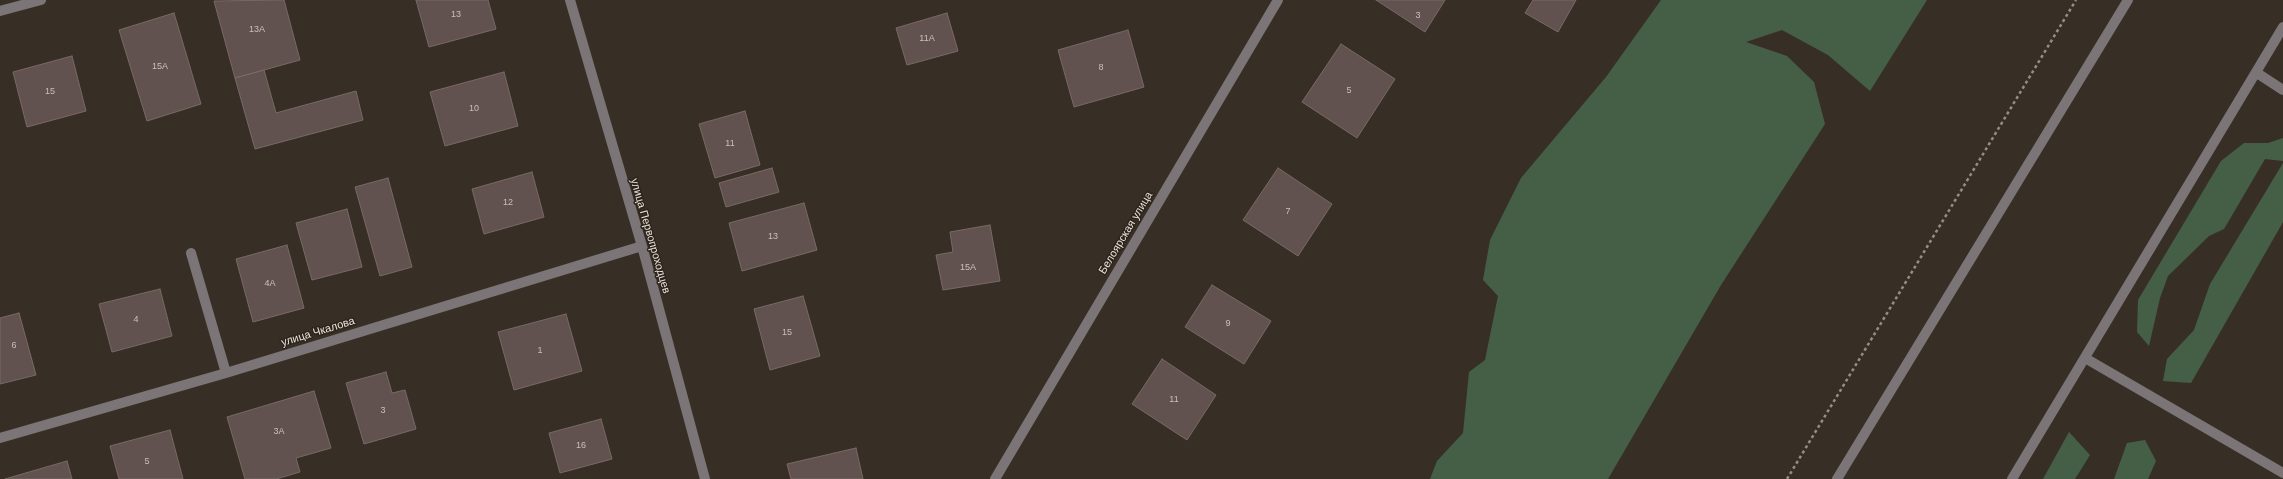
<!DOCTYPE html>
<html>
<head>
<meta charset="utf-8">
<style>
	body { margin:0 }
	canvas { display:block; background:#372f25 }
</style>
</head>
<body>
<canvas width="2283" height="479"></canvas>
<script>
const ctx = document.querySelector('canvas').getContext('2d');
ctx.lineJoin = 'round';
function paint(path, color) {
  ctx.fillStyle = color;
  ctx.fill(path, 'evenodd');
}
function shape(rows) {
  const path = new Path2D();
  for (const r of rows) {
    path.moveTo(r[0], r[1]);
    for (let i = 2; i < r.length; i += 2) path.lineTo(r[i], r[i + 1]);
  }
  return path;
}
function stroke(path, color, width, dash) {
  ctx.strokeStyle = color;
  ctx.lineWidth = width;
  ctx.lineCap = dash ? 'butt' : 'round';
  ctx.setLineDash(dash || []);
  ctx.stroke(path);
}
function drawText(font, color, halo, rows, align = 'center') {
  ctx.font = font + ' Helvetica,sans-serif';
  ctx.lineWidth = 3;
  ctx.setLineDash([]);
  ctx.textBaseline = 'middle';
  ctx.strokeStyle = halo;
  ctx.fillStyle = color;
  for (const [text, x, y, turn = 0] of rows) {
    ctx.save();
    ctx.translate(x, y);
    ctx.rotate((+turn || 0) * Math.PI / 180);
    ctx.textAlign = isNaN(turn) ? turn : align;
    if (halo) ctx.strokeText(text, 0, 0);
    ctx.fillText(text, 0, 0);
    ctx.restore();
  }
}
const green = shape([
	[1661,0,1927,0,1870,91,1828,55,1782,30,1746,42,1787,56,1814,82,1825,124,1721,285,1608,479,1430,479,1437,461,1463,433,1469,372,1485,360,1498,296,1483,280,1490,240,1521,178,1606,77],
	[2283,138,2283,161,2265,159,2224,229,2209,236,2168,276,2160,298,2149,346,2137,332,2138,300,2221,161,2244,143,2268,143],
	[2283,163,2283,222,2191,383,2163,381,2167,359,2194,330,2210,284],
	[2069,432,2090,455,2075,479,2043,479],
	[2145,440,2156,461,2148,479,2114,479,2127,443]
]);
const building = shape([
	[284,0,300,60,235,78,214,1,284,0],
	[416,0,488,0,496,29,429,47,416,0],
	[1376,0,1445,0,1425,32,1376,0],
	[1533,0,1576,0,1558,32,1525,13,1533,0],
	[174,13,201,104,147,121,119,30,174,13],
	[947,13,958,51,907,65,896,28,947,13],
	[1128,30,1144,87,1074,107,1058,50,1128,30],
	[1341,44,1395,79,1357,138,1302,102,1341,44],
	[72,56,86,111,27,127,13,72,72,56],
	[264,70,276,113,356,91,363,120,255,149,235,78,264,70],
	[504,72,518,126,445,146,430,92,504,72],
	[745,111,760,165,715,178,699,124,745,111],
	[772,168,779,192,726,207,719,183,772,168],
	[1278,168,1332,204,1298,256,1243,220,1278,168],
	[532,172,544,217,484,234,472,189,532,172],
	[388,178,412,267,380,276,355,187,388,178],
	[804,203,817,250,742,271,729,223,804,203],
	[347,209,362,267,312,280,296,223,347,209],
	[990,225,1000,281,943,290,936,255,953,252,950,232,990,225],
	[287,245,304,308,253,322,236,259,287,245],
	[1212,285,1271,321,1244,364,1185,327,1212,285],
	[160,289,172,336,112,352,99,304,160,289],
	[803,296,820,356,770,370,754,309,803,296],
	[19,313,36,375,0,384,0,318,19,313],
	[566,314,582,371,514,390,498,332,566,314],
	[1162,359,1216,395,1187,440,1132,404,1162,359],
	[386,372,392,393,405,390,416,429,364,444,346,383,386,372],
	[314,391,331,448,296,458,300,472,276,479,245,479,227,417,314,391],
	[601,419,612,459,560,473,549,433,601,419],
	[170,430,183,479,119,479,110,446,170,430],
	[856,448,863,479,791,479,787,464,856,448],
	[67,461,72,479,5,479,67,461]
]);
const path = shape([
	[1787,479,2076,0]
]);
const minor = shape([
	[570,0,642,246,705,479],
	[0,11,41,0],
	[2257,73,2283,90],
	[191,253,226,373],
	[2085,358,2283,473],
	[0,438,226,373,642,246],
	[995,479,1278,0],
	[1837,479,2128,0],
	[2012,479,2283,27]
]);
const numberNames = [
	["13",456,15],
	["3",1418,16],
	["13А",257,30],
	["11А",927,39],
	["15А",160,67],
	["8",1101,68],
	["5",1349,91],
	["15",50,92],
	["10",474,109],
	["11",730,144],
	["12",508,203],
	["7",1288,212],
	["13",773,237],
	["15А",968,268],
	["4А",270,284],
	["4",136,320],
	["9",1228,324],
	["15",787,333],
	["6",14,346],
	["1",540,351],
	["11",1174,400],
	["3",383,411],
	["3А",279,432],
	["16",581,446],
	["5",147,462]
];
const streetNames = [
	["Белоярская улица",1126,233,-59],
	["улица Первопроходцев",650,236,74],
	["улица Чкалова",318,332,-17]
];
paint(green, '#455f47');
paint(building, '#61524f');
stroke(building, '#796966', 1);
stroke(path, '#958e86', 2.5, [3, 3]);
stroke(minor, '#7b7578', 10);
drawText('9px', '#c8c0ba', null, numberNames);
drawText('11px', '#eae4de', '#2d251b', streetNames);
</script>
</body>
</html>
